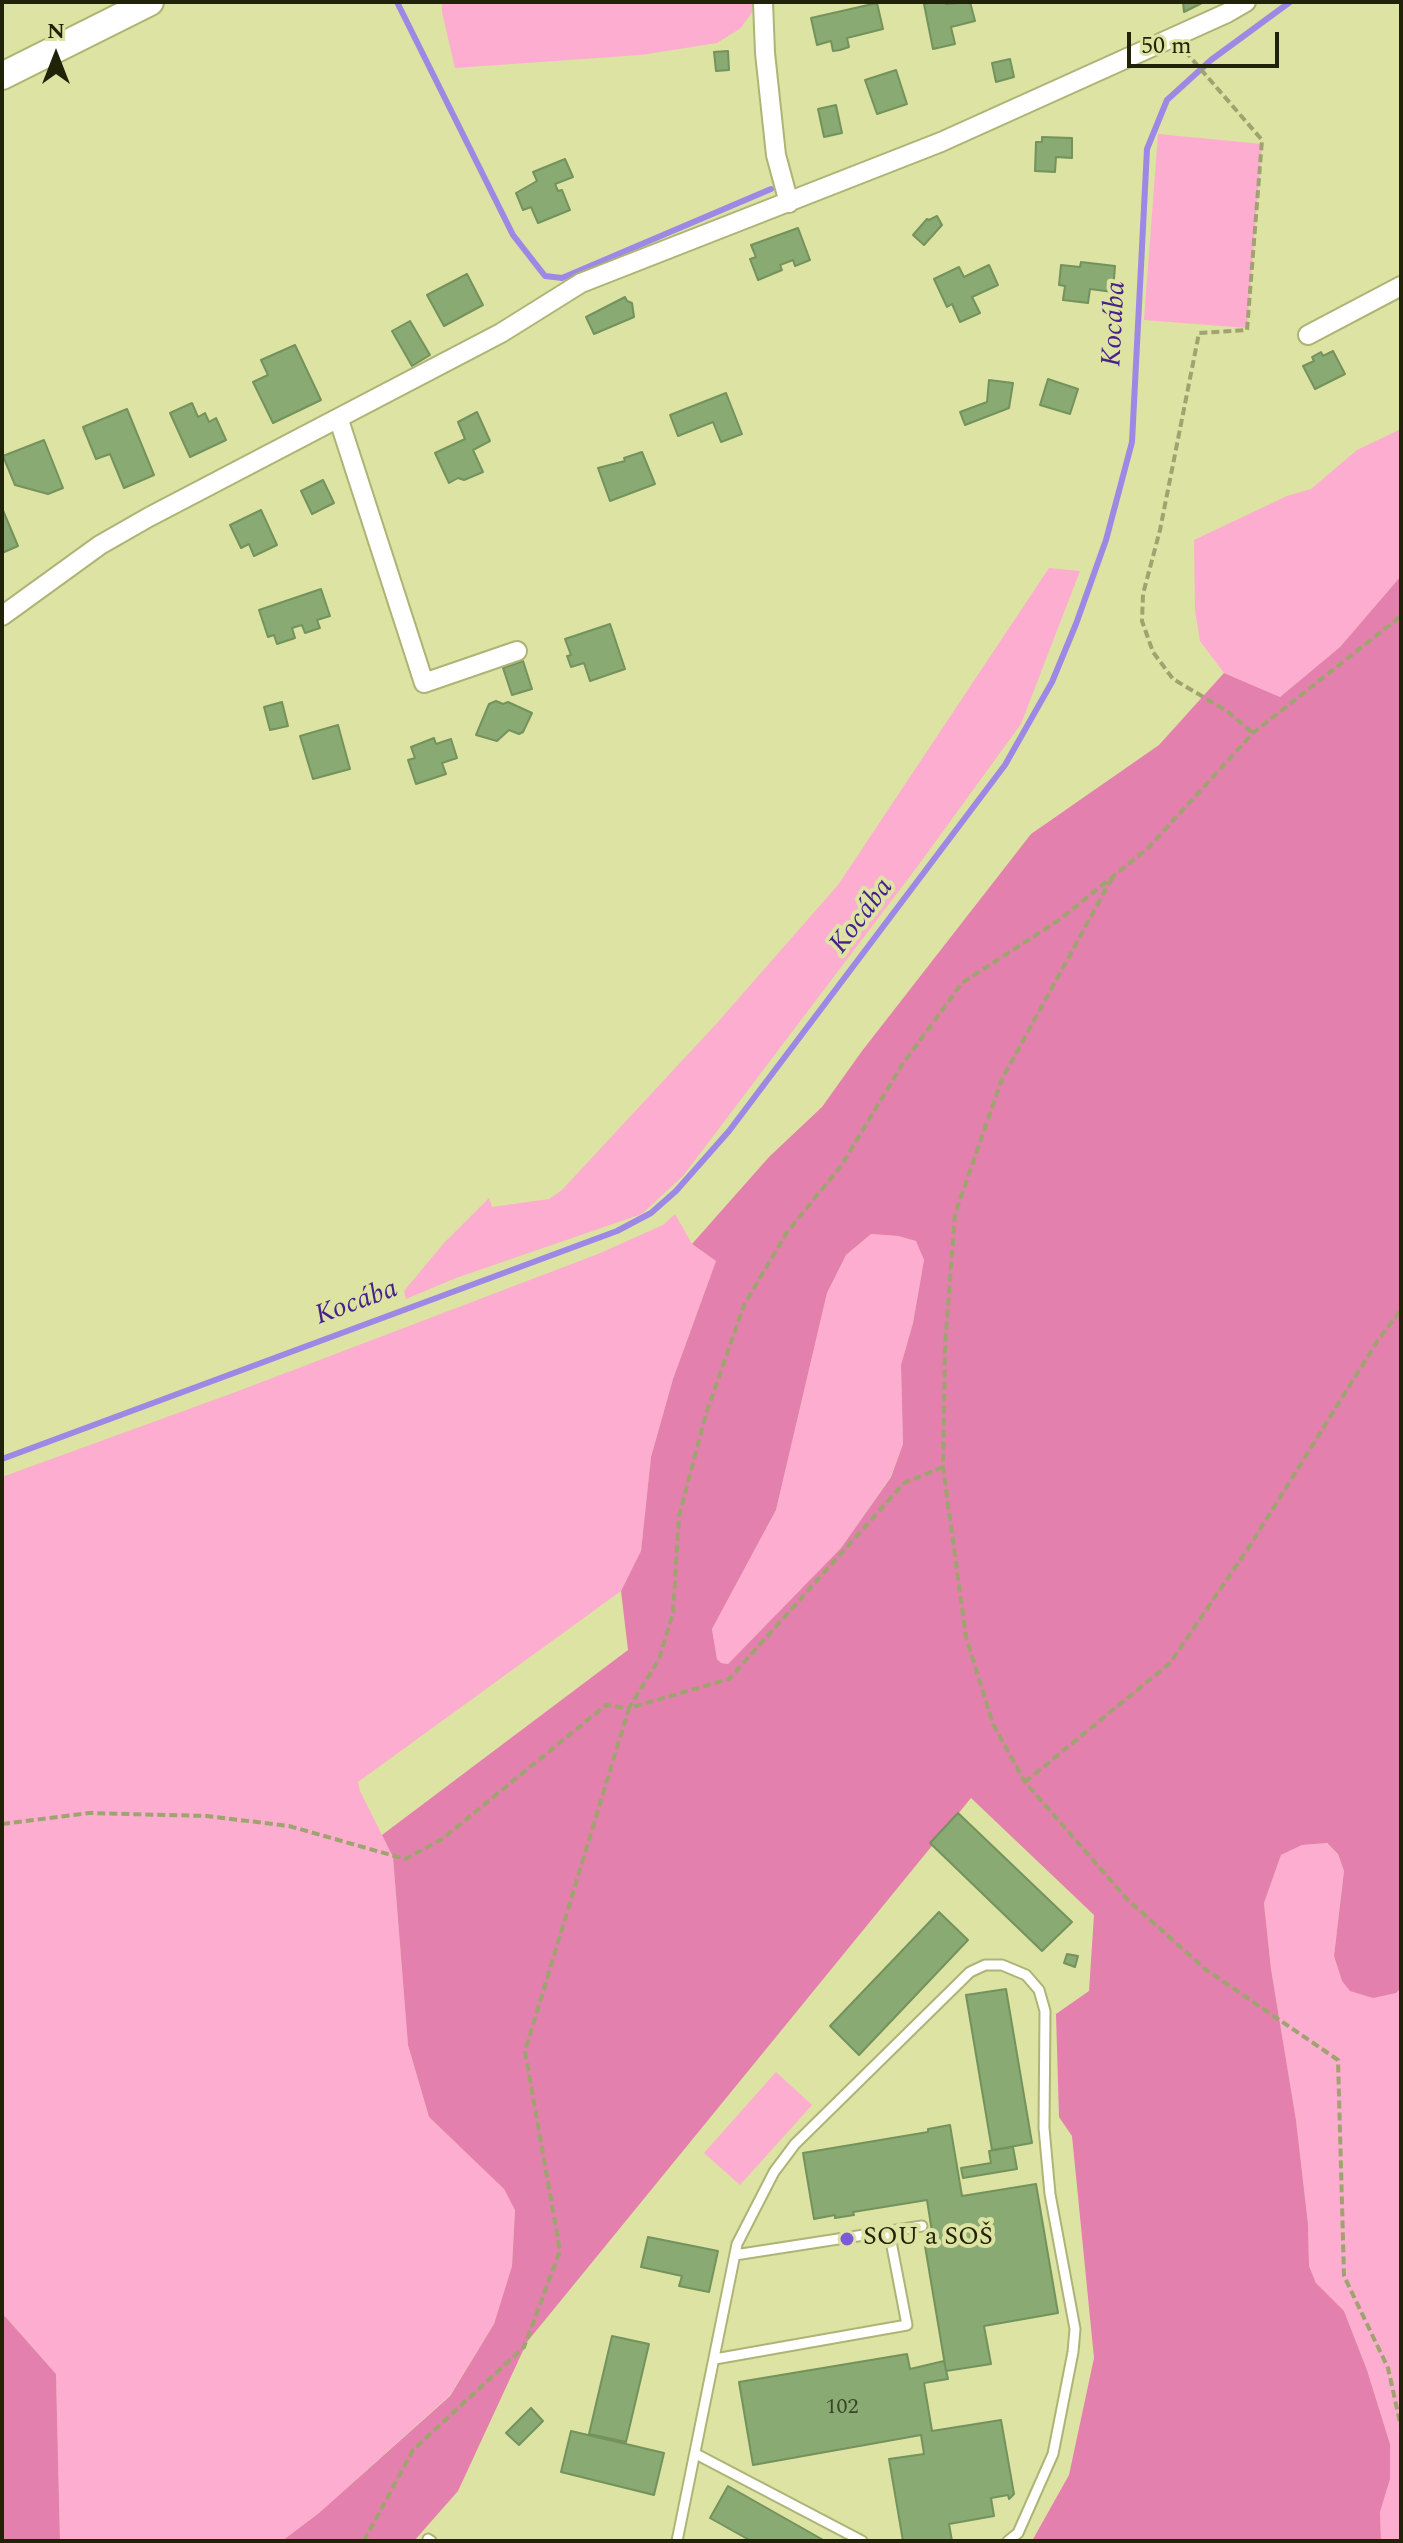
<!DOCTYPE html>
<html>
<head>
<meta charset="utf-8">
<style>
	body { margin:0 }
	#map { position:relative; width:1403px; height:2543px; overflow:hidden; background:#dde3a2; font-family:Spectral,serif }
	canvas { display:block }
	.frame { position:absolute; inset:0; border:4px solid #212309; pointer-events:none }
	.north { position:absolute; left:16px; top:16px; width:80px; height:80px; -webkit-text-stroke:6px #dde3a2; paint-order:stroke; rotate:0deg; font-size:22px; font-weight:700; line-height:32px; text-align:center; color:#212309 }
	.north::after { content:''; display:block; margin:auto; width:28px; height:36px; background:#212309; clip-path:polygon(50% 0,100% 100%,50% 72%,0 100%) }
	.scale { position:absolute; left:1127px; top:32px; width:152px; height:36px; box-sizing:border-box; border:4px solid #212309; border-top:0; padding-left:10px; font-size:24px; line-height:28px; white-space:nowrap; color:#212309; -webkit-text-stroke:6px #dde3a2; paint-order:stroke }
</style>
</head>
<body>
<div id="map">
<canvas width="1403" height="2543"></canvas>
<div class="frame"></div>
<div class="north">N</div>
<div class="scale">50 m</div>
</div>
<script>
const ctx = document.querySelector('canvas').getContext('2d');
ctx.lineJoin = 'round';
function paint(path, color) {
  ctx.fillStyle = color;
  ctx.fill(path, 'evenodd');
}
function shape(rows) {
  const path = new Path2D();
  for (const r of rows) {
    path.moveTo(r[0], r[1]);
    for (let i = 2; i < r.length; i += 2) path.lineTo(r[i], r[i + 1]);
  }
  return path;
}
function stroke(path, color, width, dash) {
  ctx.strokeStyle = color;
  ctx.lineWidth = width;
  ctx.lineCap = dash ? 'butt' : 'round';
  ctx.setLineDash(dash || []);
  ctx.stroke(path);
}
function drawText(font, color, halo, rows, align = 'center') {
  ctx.font = font + ' Spectral,serif';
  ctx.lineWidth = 8;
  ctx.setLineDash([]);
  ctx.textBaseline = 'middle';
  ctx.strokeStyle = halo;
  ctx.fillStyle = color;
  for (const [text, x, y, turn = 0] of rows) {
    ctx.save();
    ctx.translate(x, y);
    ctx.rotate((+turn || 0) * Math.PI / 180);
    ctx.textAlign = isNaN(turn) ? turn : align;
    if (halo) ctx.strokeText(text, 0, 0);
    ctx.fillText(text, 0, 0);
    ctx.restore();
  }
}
const green = shape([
	[442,2,757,2,757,5,741,28,717,43,641,55,455,68,442,12],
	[1158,134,1262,144,1247,328,1144,320],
	[1401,429,1401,576,1340,647,1280,697,1224,673,1200,641,1195,610,1194,540,1287,496,1311,489,1357,450],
	[1049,568,1080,571,1021,724,920,863,683,1176,642,1214,456,1278,406,1299,404,1291,444,1243,489,1198,492,1207,549,1199,562,1190,717,1023,838,885],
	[675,1214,692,1244,716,1261,673,1379,651,1457,641,1552,621,1591,358,1782,360,1791,393,1857,408,2045,429,2117,504,2189,515,2210,512,2266,494,2324,450,2395,319,2513,282,2541,60,2541,56,2374,2,2313,2,1477,233,1393,598,1254,663,1225],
	[871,1234,898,1236,917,1241,924,1260,913,1323,901,1365,903,1444,891,1476,841,1548,728,1664,721,1663,717,1659,712,1629,776,1510,827,1293,846,1255],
	[1326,1843,1338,1854,1344,1871,1334,1956,1342,1981,1396,1993,1401,1988,1401,2541,1381,2541,1380,2512,1390,2479,1390,2444,1367,2370,1344,2311,1316,2283,1309,2266,1308,2224,1296,2120,1271,1969,1264,1903,1281,1855,1302,1845],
	[776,2072,812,2105,740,2185,704,2153]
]);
const forest = shape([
	[1401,576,1401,1988,1396,1993,1373,1998,1350,1991,1342,1981,1334,1956,1344,1871,1338,1854,1327,1843,1302,1845,1281,1855,1264,1903,1271,1969,1296,2120,1308,2224,1309,2266,1316,2283,1344,2311,1367,2370,1390,2444,1390,2479,1380,2512,1381,2541,1032,2541,1069,2475,1094,2358,1072,2136,1059,2117,1056,2014,1089,1991,1094,1915,971,1798,527,2342,458,2491,414,2541,282,2541,319,2513,450,2396,494,2324,512,2266,515,2210,504,2189,429,2117,408,2045,393,1857,382,1835,628,1650,621,1591,641,1551,651,1457,673,1379,716,1261,692,1244,769,1157,822,1107,862,1051,1031,834,1159,745,1224,673,1280,697,1340,647],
	[871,1234,898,1236,916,1241,924,1260,913,1323,901,1365,903,1444,891,1477,841,1548,728,1664,721,1663,717,1659,712,1629,776,1510,827,1293,846,1255],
	[2,2313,56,2374,60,2541,2,2541]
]);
const stream = shape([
	[397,2,513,235,545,276,562,278,771,189],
	[2,1459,617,1231,651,1213,676,1191,729,1131,1005,765,1052,682,1076,624,1106,540,1132,442,1147,149,1167,100,1211,60,1290,2]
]);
const building = shape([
	[933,2,945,2,946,4,970,2,975,21,951,27,955,44,933,49,924,4,933,2],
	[1183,2,1202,2,1202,3,1184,12,1183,2],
	[877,3,883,29,847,38,849,47,840,50,833,51,831,41,817,45,811,18,877,3],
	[728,51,729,70,716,71,714,52,728,51],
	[1010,59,1014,77,996,82,992,63,1010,59],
	[896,70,907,104,877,114,865,80,896,70],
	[836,105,842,133,824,137,818,109,836,105],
	[1042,137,1072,138,1072,158,1056,157,1055,172,1035,171,1036,142,1042,142,1042,137],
	[565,159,573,177,555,184,558,191,562,190,570,210,538,223,531,207,523,210,516,193,537,181,533,172,565,159],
	[937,216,942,225,924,245,913,235,927,219,929,220,937,216],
	[798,228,810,260,795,266,793,260,780,265,782,270,758,280,750,259,756,257,751,245,798,228],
	[1081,262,1115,266,1113,292,1090,289,1088,303,1063,300,1065,286,1059,285,1061,265,1080,267,1081,262],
	[989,265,998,285,972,297,980,313,960,322,952,304,947,307,934,279,959,267,964,277,989,265],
	[467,274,483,305,444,326,427,295,467,274],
	[625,297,627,301,632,303,634,317,594,334,586,317,625,297],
	[410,321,430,355,412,366,392,331,410,321],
	[295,345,321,400,273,423,253,382,268,375,261,360,295,345],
	[1333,351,1345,374,1315,389,1303,366,1314,361,1312,357,1321,352,1323,356,1333,351],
	[1048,379,1078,389,1070,414,1040,405,1048,379],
	[989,380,1013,383,1009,408,965,425,960,412,987,402,989,380],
	[726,393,742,434,721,442,713,422,678,436,670,415,726,393],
	[192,403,198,417,205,413,209,422,216,418,226,440,190,457,170,413,192,403],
	[127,409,154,475,124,488,110,454,96,459,83,427,127,409],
	[477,412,490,441,473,450,483,472,464,480,458,478,449,483,435,453,465,439,458,422,477,412],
	[44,440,63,488,48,494,15,485,3,456,44,440],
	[642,452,655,484,610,501,598,468,625,461,624,458,642,452],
	[323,480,334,503,312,514,301,491,323,480],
	[2,508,18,546,2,553,2,508],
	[261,510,277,545,254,556,249,544,241,548,230,525,261,510],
	[321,589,330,616,317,620,320,628,305,633,302,625,292,628,295,638,277,644,274,635,268,637,259,610,321,589],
	[610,624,625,669,590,681,584,663,571,667,567,656,571,655,565,639,610,624],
	[523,661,532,689,512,695,503,668,523,661],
	[496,701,503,704,508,702,532,713,523,732,519,734,509,730,497,741,476,735,489,704,496,701],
	[282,702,288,726,270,730,264,707,282,702],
	[338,725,350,769,313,779,300,736,338,725],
	[434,738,436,744,451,739,457,758,442,763,446,774,416,784,408,760,415,758,411,747,434,738],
	[958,1813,1072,1922,1042,1951,930,1843,958,1813],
	[939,1912,968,1940,859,2055,830,2026,939,1912],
	[1067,1954,1078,1956,1075,1967,1064,1963,1067,1954],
	[1006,1989,1032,2143,992,2150,966,1995,1006,1989],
	[950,2125,962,2196,1036,2184,1058,2313,984,2326,991,2364,946,2371,924,2240,933,2238,927,2200,853,2212,854,2215,835,2218,835,2215,814,2219,803,2153,928,2132,928,2129,950,2125],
	[1013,2147,1017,2169,963,2178,961,2168,991,2163,989,2151,1013,2147],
	[648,2237,718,2251,709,2292,679,2286,682,2276,641,2267,648,2237],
	[612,2336,649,2344,626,2442,589,2434,612,2336],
	[907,2354,910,2369,944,2361,948,2379,924,2383,932,2431,1001,2420,1014,2494,1009,2499,1008,2495,991,2498,994,2516,949,2524,952,2541,903,2541,889,2459,924,2454,921,2435,753,2465,739,2382,907,2354],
	[531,2408,543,2421,519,2445,506,2433,531,2408],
	[571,2431,664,2453,654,2495,561,2472,571,2431],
	[728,2486,825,2541,751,2541,710,2518,728,2486]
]);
const path = shape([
	[1185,51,1262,140,1247,330,1199,333,1160,530,1143,594,1142,621,1153,652,1173,679,1227,711,1253,733],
	[1112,878,1002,1079,955,1214,945,1346,943,1467,966,1637,993,1724,1025,1782,1127,1899,1205,1969,1338,2060,1344,2276,1388,2368,1401,2427],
	[1025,1782,1170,1663,1249,1547,1378,1340,1401,1310],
	[2,1824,89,1813,207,1816,289,1826,405,1859,442,1839,606,1705,629,1708,659,1659,673,1613,679,1516,706,1414,744,1305,787,1232,841,1166,902,1065,962,983,1059,920,1148,848,1253,733,1401,616],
	[364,2541,413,2450,524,2347,560,2251,525,2051,629,1708,729,1679,904,1483,943,1467]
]);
const service = shape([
	[735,2255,922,2226],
	[715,2359,907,2325,889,2231],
	[696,2454,862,2541],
	[428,2539,431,2541],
	[677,2541,737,2244,774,2172,795,2144,970,1972,985,1965,1002,1965,1026,1975,1039,1990,1045,2011,1044,2128,1050,2194,1075,2329,1073,2352,1053,2454,1018,2533,1008,2541]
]);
const minor = shape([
	[763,2,765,53,776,155,789,203],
	[1308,335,1401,286],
	[339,420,424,683,517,651],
	[2,616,100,545,149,517,501,333,581,283,941,142,1227,13,1246,2]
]);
const secondary = shape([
	[2,76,150,2]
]);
const markers = [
	[847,2239,8,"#7d5bd6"]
];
const numberNames = [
	["102",842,2409]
];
const poiNames = [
	["SOU a SOŠ",863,2239]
];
const waterNames = [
	["Kocába",1116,324,-87],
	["Kocába",863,917,-53],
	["Kocába",357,1304,-20]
];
paint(green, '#fdadcf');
paint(forest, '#e480ad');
stroke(stream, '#9d89e5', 6);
paint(building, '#8aaa73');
stroke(building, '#73925c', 2);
stroke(service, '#aeb475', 13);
stroke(minor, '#aeb475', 22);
stroke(secondary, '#aeb475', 30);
stroke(path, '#9fa36f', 4, [8, 4]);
stroke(service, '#fff', 9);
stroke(minor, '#fff', 18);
stroke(secondary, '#fff', 26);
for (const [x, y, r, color] of markers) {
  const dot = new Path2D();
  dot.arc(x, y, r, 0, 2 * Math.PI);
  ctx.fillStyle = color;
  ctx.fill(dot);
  stroke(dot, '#dde3a2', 3);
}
drawText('22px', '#3b4524', null, numberNames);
drawText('26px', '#212309', '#dde3a2', poiNames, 'left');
drawText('italic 28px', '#46208b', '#dde3a2', waterNames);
</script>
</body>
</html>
